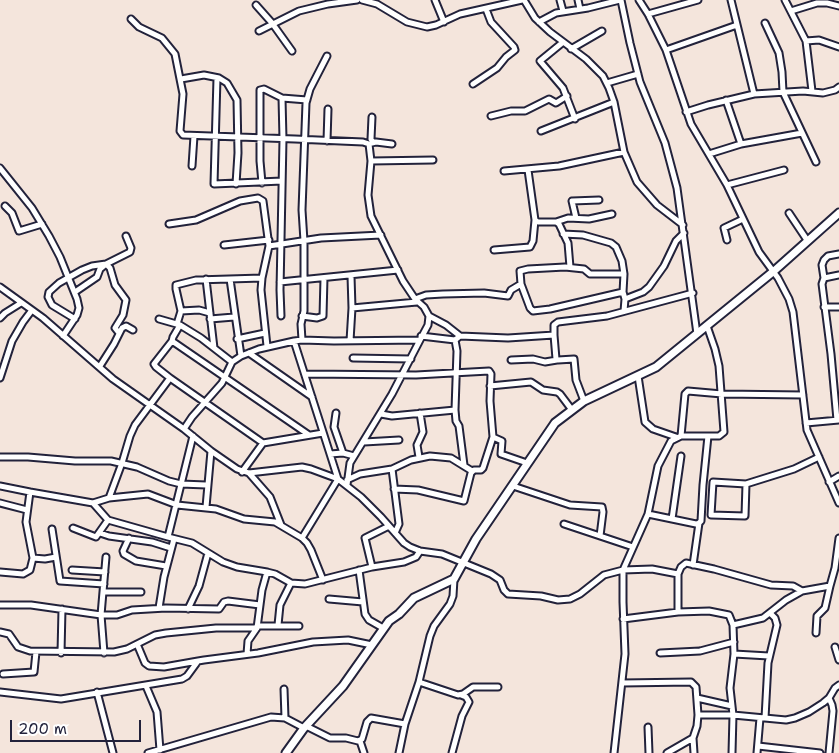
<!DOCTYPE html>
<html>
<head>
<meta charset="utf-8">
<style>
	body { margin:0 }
	#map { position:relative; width:839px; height:753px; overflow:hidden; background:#f4e5dc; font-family:"Shantell Sans",sans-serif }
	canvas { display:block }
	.scale { position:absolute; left:10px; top:720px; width:131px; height:22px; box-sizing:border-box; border:2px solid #22223b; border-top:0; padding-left:6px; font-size:15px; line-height:18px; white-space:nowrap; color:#22223b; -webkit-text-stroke:4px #fff; paint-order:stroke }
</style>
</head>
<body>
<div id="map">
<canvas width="839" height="753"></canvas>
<div class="scale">200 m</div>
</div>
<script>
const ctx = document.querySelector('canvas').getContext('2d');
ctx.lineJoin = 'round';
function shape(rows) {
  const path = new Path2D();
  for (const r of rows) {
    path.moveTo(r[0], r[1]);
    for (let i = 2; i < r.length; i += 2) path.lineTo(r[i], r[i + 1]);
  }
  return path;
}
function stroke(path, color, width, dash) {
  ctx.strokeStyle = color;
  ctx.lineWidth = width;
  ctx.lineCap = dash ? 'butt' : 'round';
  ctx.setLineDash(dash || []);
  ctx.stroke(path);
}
const street = shape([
	[362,0,377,4,407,22,427,27,436,25,460,14,522,0],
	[435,0,444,22],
	[524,0,535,18,550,32,586,59,603,76,609,88,614,102,624,152,637,182,657,205,683,225],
	[560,0,563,11],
	[578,0,580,9],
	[621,0,630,43,640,82,665,143,677,188,697,334],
	[639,0,648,14,666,50,691,124,727,185,759,252,778,278,789,299,793,312,807,430,839,503],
	[731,0,754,94],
	[785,0,806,41,812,91],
	[256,5,272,23,292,51],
	[791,11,817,3,827,3,839,6],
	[648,14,698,0],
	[131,19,139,27,162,38,175,54,183,94,180,131,183,135,295,139,363,142,369,144,371,161,368,195,371,216,403,281,415,299,424,307,429,316,428,325,420,340,334,341,302,340,294,341,338,479,302,538],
	[539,22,556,13,588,8,620,0],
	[765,23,779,53,782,72,783,92,816,162],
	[259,31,299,11,328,4,357,0],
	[806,41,819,40,839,47],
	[562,43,540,61,563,88,575,119],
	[571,49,602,31],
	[666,50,737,25],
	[217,78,214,184,282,181],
	[181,79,204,75,219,78,227,83,237,100,238,153,236,184],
	[607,83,638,74],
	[473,84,497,68,506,57,515,50,514,47,491,22,486,9],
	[726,100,741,144],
	[686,112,708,105,754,94,803,91,823,93,835,90,839,87],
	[491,116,511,111,525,111,549,99,556,103,567,96],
	[372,117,371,139,373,142],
	[541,131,614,102],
	[327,141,328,109],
	[372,143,376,142,392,144],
	[709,154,741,144,802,133],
	[371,161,433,160],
	[192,166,194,136],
	[0,168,32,208,49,236,60,257,77,299,79,308,77,315,63,336],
	[528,170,535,220,538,222,556,222,559,224,568,243,570,267],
	[504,171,559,166,624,152],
	[262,183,260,161,260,90,264,89,282,98,307,100],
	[727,185,784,170],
	[5,206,12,213,19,231,42,224],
	[789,213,807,240],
	[576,218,572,201,599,200],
	[556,222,568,218,589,219,612,214],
	[169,224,196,220,240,201,258,198,263,201,269,246,262,278,261,290,267,346],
	[563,234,583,235,611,243,616,247,622,261,624,274,623,292,625,299],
	[727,240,724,228,743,219],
	[224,245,269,240],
	[269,246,321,238,381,235],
	[494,250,530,247,533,241,535,220],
	[351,276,352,308,417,302],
	[824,278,822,265,824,260,828,256,839,254],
	[206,279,214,348],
	[230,279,241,356],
	[280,282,398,270],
	[521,284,530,308,533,311,550,309,623,292],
	[0,287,43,318,113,379,184,429,211,451,237,469,249,473,302,467,311,469,338,479,361,497,381,517,404,543,410,547,420,551,442,554,491,574,500,580,504,590,508,594,541,596,558,600,570,599,580,594,604,575,623,570,623,602,625,654,614,753],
	[75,292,97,277,100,269,106,264,130,252,131,248,126,236],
	[415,299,426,295,443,294,484,293,508,296,511,290,521,284,520,271,528,269,565,267,584,269,590,274,624,274],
	[824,307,839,307],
	[181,311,199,310,210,313],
	[624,311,625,299,643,292,649,287,664,266,676,241,684,233],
	[281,316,280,290,283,139,282,98],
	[302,316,317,318,323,316,324,278],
	[429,316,446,325,460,336],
	[0,318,5,313,21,303],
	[75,319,52,305,48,297,49,292,59,283,82,270,92,266,106,264,110,268,115,285,126,300,123,315,115,328,119,333],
	[159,319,180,325,201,338,232,362],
	[210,319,234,317],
	[177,324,181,311,176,289,176,285,196,280,262,278],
	[554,335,554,325,558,322,607,316,693,293],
	[421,336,455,340,460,336,508,338,554,335,556,359,558,360,574,359,576,380,584,401],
	[237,339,265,333],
	[302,340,301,324,304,311,304,241,302,210,306,103,310,89,327,56],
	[172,341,309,435],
	[350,341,352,308],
	[249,353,312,397],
	[353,358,411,359],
	[511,360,533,359,545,362,557,360],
	[100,366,114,344,122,328,126,326,133,330],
	[306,374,416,375,489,371,491,374,490,401,493,437,502,441,501,454,527,463],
	[638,376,645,422,653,429,676,437],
	[0,378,12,341,23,322,32,310],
	[170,378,156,367,154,364,172,341,173,337,180,325],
	[490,386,531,382,543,390,557,392,560,394,572,410],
	[455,410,456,421,459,426,464,465],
	[336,413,334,427,343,453],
	[381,414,392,416,455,410,457,351,455,340],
	[837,420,831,354,822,284,824,278,839,275],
	[806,423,839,420],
	[184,429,192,417,222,383,232,362,241,356,259,349,294,341],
	[193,436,168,537,192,543,223,562,237,567,267,572],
	[681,436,685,394,688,391,722,394,803,395],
	[364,442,399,440],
	[330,454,343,453,354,456],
	[0,457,28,457,75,461,111,461,137,467,169,481,181,484,206,485],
	[419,457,417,445,423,432,420,413],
	[392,469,399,524,395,533],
	[242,472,263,443],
	[249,473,270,497,281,525],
	[347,480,360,474,392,469,411,460,430,456,451,458,472,471],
	[829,482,839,476],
	[746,484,713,482,711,515,745,516,746,484,794,469,819,457],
	[347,485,350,463,392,394,420,340],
	[0,486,30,492],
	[513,486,570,505,602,507,603,512,600,536],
	[394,489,418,490,464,501,471,473,474,470,481,470,483,468,493,437],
	[109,498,122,463,130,436,135,425,170,378,263,443,323,433],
	[0,503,27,510],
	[93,503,109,498,148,494,177,505,216,509,244,519,275,522,302,538,307,543,311,550,323,580],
	[206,507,211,451],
	[648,514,696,524,699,523,701,521,703,485,708,436],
	[672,519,681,456],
	[564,524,633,547],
	[73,528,96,537,108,520],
	[52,529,60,581,104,584],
	[100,533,109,536,152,542,171,548],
	[129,538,123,551,124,554,136,561,166,566],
	[33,558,45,559,56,557],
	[693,565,699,523],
	[372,567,365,538,389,526],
	[72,570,105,572],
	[359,570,365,614,369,620,383,628],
	[0,572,23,574,30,570,33,558,26,522,30,492,93,503,108,520,168,537],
	[678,574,652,569,623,570,648,514,658,466,671,441,681,436,719,436,724,432,719,366,715,349,707,326],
	[103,592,141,592],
	[329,599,363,602],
	[0,605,31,605,101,615,117,615,132,610,166,608,219,609,224,602,228,601,260,605],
	[159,608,164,577,174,539],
	[188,609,199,586,208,553],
	[678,612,678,574,681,567,686,563,714,569,771,585,793,586,802,591],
	[623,619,678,612,709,611,729,615,733,625],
	[278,625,280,605,291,583],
	[257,626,299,626],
	[0,632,9,634,18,647,30,651,114,652,127,649,137,644,145,663,149,666,164,667,198,661],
	[816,633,817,616,825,608,830,586],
	[137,644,155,635,166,633,216,628,257,628],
	[835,647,839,660],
	[61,653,62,609],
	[104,653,101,615,106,557],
	[660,653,700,651,734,642],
	[247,654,248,641,257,628,262,590,267,572,275,574,291,583,305,584,372,567,404,562,416,557,420,551],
	[734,654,769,656],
	[3,674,34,672,36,652],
	[419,682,458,695,463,694,473,687,498,687],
	[622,683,691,682,696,687,698,715],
	[146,686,157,712,160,750],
	[284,689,285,718],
	[0,692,61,699,182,679,187,676,198,661,204,660,258,653,313,642,348,640,372,645],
	[97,692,113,753],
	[697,698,732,706],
	[829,698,832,705,833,711,829,753],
	[765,718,768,663,777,625,775,618,770,613],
	[306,726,330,738,346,738,358,741,362,739,367,722,371,718,405,724],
	[648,727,649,753],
	[693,738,694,753],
	[360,741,364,753],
	[758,746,820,753],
	[148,753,271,717,285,718,304,728],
	[399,753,405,724,419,682,430,636,434,626,450,604,453,596,454,579],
	[452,753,462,716,469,702,466,697,461,695],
	[667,753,693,738,697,726,698,715,733,715,730,688,734,654,733,625,763,618,786,600,802,591,830,586,835,568,839,538],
	[732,753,733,715,786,720,795,718,809,712,823,703,829,698,835,688,839,685],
	[757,753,760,718]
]);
const secondary = shape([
	[286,753,304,728,343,686,389,621,399,614,414,598,454,579,476,539,555,423,584,401,656,367,774,271,839,213]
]);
stroke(street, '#22223b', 9);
stroke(secondary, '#22223b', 11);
stroke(street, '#fff', 5);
stroke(secondary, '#fff', 7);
</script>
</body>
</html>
